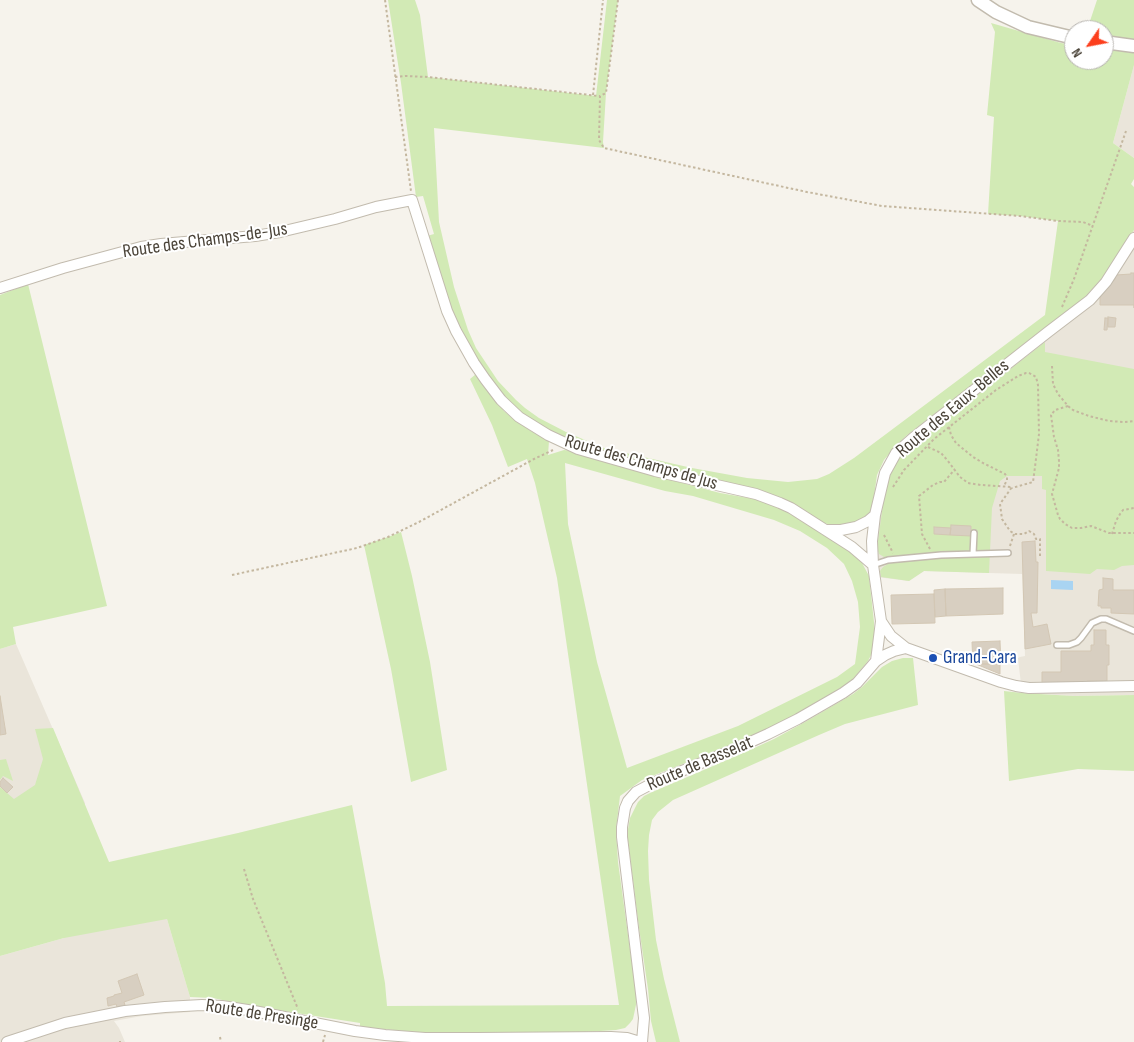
<!DOCTYPE html>
<html>
<head>
<meta charset="utf-8">
<style>
	body { margin:0 }
	#map { position:relative; width:1134px; height:1042px; overflow:hidden; background:#f6f3ec; font-family:"Sofia Sans Condensed",sans-serif }
	canvas { display:block }
	.north { position:absolute; left:1064px; top:20px; width:50px; height:50px; box-sizing:border-box; background:#fff; border:1px solid #b7b4b0; border-radius:50%; rotate:237deg; font-size:14px; font-weight:700; line-height:20px; text-align:center; color:#4b4439 }
	.north::after { content:''; display:block; margin:auto; width:18px; height:22px; background:#fc3f1d; clip-path:polygon(50% 0,100% 100%,50% 72%,0 100%) }
</style>
</head>
<body>
<div id="map">
<canvas width="1134" height="1042"></canvas>
<div class="north">N</div>
</div>
<script>
const ctx = document.querySelector('canvas').getContext('2d');
ctx.lineJoin = 'round';
function paint(path, color) {
  ctx.fillStyle = color;
  ctx.fill(path, 'evenodd');
}
function shape(rows) {
  const path = new Path2D();
  for (const r of rows) {
    path.moveTo(r[0], r[1]);
    for (let i = 2; i < r.length; i += 2) path.lineTo(r[i], r[i + 1]);
  }
  return path;
}
function stroke(path, color, width, dash) {
  ctx.strokeStyle = color;
  ctx.lineWidth = width;
  ctx.lineCap = dash ? 'butt' : 'round';
  ctx.setLineDash(dash || []);
  ctx.stroke(path);
}
function drawText(font, color, halo, rows, align = 'center') {
  ctx.font = font + ' "Sofia Sans Condensed",sans-serif';
  ctx.lineWidth = 4;
  ctx.setLineDash([]);
  ctx.textBaseline = 'middle';
  ctx.strokeStyle = halo;
  ctx.fillStyle = color;
  for (const [text, x, y, turn = 0] of rows) {
    ctx.save();
    ctx.translate(x, y);
    ctx.rotate((+turn || 0) * Math.PI / 180);
    ctx.textAlign = isNaN(turn) ? turn : align;
    if (halo) ctx.strokeText(text, 0, 0);
    ctx.fillText(text, 0, 0);
    ctx.restore();
  }
}
const residential = shape([
	[1134,65,1134,158,1113,143],
	[1134,230,1134,695,1074,696,1022,693,1018,658,1020,657,1025,656,1022,574,924,571,909,581,869,576,866,555,872,511,885,496,886,482,905,451,1045,342,1053,323,1084,298,1103,277],
	[16,644,85,803,80,883,167,919,190,997,190,1012,142,1016,114,1021,119,1028,125,1042,0,1042,0,956,64,938,0,823,0,649]
]);
const green = shape([
	[388,0,415,0,420,15,428,77,596,96,607,0,618,0,606,93,603,142,604,148,434,128,439,222,454,287,468,330,476,348,498,381,516,400,525,408,539,418,566,432,604,448,692,468,747,478,788,482,817,479,829,474,854,458,1045,315,1058,221,1020,216,988,214,994,117,987,115,995,32,991,23,1061,43,1074,45,1074,60,1104,60,1104,49,1134,53,1134,65,1113,143,1134,158,1134,179,1131,184,1134,187,1134,230,1103,277,1084,298,906,436,894,448,884,460,877,475,872,511,867,517,851,525,831,525,821,522,792,504,669,471,574,444,532,422,509,403,491,382,457,324,427,236,434,234,423,196,416,197,401,83],
	[1097,0,1134,0,1134,40,1104,36,1104,30,1087,30],
	[28,284,107,606,13,627,16,644,0,649,0,295],
	[1045,342,1045,352,1134,369,1134,565,1122,566,1114,570,1097,569,1090,574,1046,571,1046,490,1042,489,1042,476,1007,476,1000,481,992,508,989,573,924,571,909,581,881,577,880,571,883,567,888,564,887,557,884,557,879,554,877,548,886,482,898,460,905,451],
	[476,374,504,411,515,420,531,431,549,441,548,455,564,450,573,451,615,465,720,493,760,500,780,508,804,522,855,555,861,561,869,576,874,622,874,640,873,651,868,661,853,679,841,688,815,705,777,725,716,751,642,780,620,796,616,830,618,862,637,1000,633,1019,630,1023,625,1028,616,1030,553,1034,427,1033,360,1027,360,1023,245,1005,213,998,190,997,167,919,64,938,0,956,0,787,14,799,35,785,43,759,35,729,53,728,109,862,238,833,352,805,385,983,387,1006,619,1005,557,578,535,483,527,459,508,467,492,425,470,379],
	[565,463,665,491,693,496,774,520,800,531,827,548,844,564,852,581,858,602,860,627,855,664,837,677,738,726,627,768,597,662,568,524],
	[401,532,412,576,430,662,447,770,411,782,391,669,364,545,388,537],
	[903,658,913,658,918,705,845,724,819,735,673,800,658,812,652,820,649,835,648,851,649,880,656,940,664,979,680,1042,656,1042,651,1021,648,989,639,928,628,841,628,829,630,818,638,802,644,796,650,793,741,754,774,739,805,722,853,694,862,687,882,667,892,661],
	[1004,691,1022,693,1074,696,1134,695,1134,771,1078,769,1009,781],
	[6,759,13,781,3,776,0,780,0,760]
]);
const water = shape([
	[1051,580,1073,581,1073,590,1051,589]
]);
const building = shape([
	[1131,273,1134,273,1134,308,1134,305,1100,305,1100,297,1115,279,1116,275,1131,274,1131,273],
	[1108,317,1116,318,1115,327,1108,327,1108,317],
	[1105,318,1108,318,1107,330,1104,330,1105,318],
	[951,525,971,526,971,536,950,535,951,525],
	[934,527,951,528,950,535,934,534,934,527],
	[1035,541,1036,562,1038,562,1037,613,1031,613,1033,627,1047,624,1051,644,1025,649,1022,542,1035,541],
	[1103,578,1113,579,1113,590,1134,590,1134,614,1111,613,1111,608,1101,608,1101,606,1098,606,1099,590,1103,589,1103,578],
	[1003,588,1003,614,946,616,945,589,1003,588],
	[945,589,946,616,935,617,934,590,945,589],
	[934,594,935,623,892,624,891,595,934,594],
	[1094,630,1106,630,1106,645,1109,645,1109,665,1107,665,1107,681,1087,681,1087,683,1042,683,1042,672,1061,672,1061,651,1091,651,1091,645,1094,645,1094,630],
	[1000,641,1001,664,973,664,972,642,1000,641],
	[976,664,1000,664,1000,674,976,664],
	[0,696,6,734,0,735,0,696],
	[3,778,13,787,7,793,0,786,0,782,3,778],
	[137,974,144,995,124,1002,125,1005,117,1007,116,1004,108,1006,107,998,114,996,114,995,122,993,118,981,137,974]
]);
const path = shape([
	[385,0,411,191],
	[618,0,606,93,600,96,599,140,604,148,807,192,882,206,1020,216,1058,221,1083,222,1093,226],
	[395,77,405,76,428,77,599,96],
	[593,95,603,0],
	[1062,307,1074,279,1126,131],
	[1052,366,1053,384,1058,394,1068,406,1073,410,1089,416,1109,421,1124,422,1134,421],
	[1068,406,1055,410,1051,415,1054,437,1058,450,1059,461,1059,468,1052,494,1058,515,1060,519,1065,524,1072,528,1081,528,1091,526,1109,533,1134,533],
	[949,427,951,435,956,443,973,457,983,463,1005,474,1007,477,1007,480,1004,486],
	[928,447,941,453,948,461,960,477,968,483,981,485,1012,487,1000,504,1002,519,1010,531,1015,534,1024,534,1029,531,1034,534,1036,539,1040,539,1040,557],
	[893,487,904,470,934,439,996,390,1018,376,1026,373,1029,373,1036,377,1038,385,1039,434,1035,467,1033,482,1012,488],
	[1112,534,1116,521,1120,514,1123,510,1134,508],
	[884,535,893,553],
	[1010,546,1014,534],
	[930,549,922,534,919,496,933,485,940,482,944,482,955,469],
	[232,575,357,548,388,537,419,522,534,459,553,450],
	[244,869,253,899,298,1009],
	[220,1037,221,1042],
	[119,1042,121,1042],
	[323,1042,325,1035]
]);
const service = shape([
	[973,554,974,533],
	[873,565,888,560,941,555,1008,553],
	[1057,645,1069,645,1077,642,1081,638,1092,623,1101,619,1106,619,1134,631]
]);
const minor = shape([
	[0,288,63,268,141,247,161,244,255,236,280,232,335,219,376,207,412,200,447,311,456,331,474,363,485,379,501,400,519,417,548,435,578,449,655,471,756,494,780,503,791,508,852,547,873,565],
	[827,530,841,530,856,527,868,521,875,515],
	[906,648,891,636,881,621,873,565,872,541,875,515,885,473,896,453,913,438,1048,332,1090,300,1106,282,1134,238],
	[876,661,881,621],
	[7,1042,65,1023,125,1011,165,1007,202,1005,222,1006,254,1011,355,1031,385,1035,425,1038,477,1038,611,1037,627,1038,640,1042],
	[642,1042,644,1018,622,837,622,827,625,808,628,801,636,792,655,782,735,749,768,734,798,719,843,693,857,683,876,661,885,655,894,651,906,648,1001,682,1016,686,1029,688,1134,686]
]);
const tertiary = shape([
	[978,0,996,12,1028,27,1074,38],
	[1104,42,1134,46]
]);
const markers = [
	[933,658,5,"#1a4fb4"]
];
const streetNames = [
	["Route des Champs-de-Jus",205,241,-8],
	["Route des Eaux-Belles",953,409,-40],
	["Route des Champs de Jus",641,463,16],
	["Route de Basselat",700,764,-23],
	["Route de Presinge",262,1015,9]
];
const transitNames = [
	["Grand-Cara",943,658]
];
paint(residential, '#eae5da');
paint(green, '#d2eab5');
paint(water, '#a9d4f2');
paint(building, '#d8cfc1');
stroke(building, '#d3c7b4', 1);
stroke(service, '#c2bbae', 8);
stroke(minor, '#c2bbae', 12);
stroke(tertiary, '#c2bbae', 15);
stroke(path, '#c4b79f', 2, [2.5, 2.5]);
stroke(service, '#fff', 5);
stroke(minor, '#fff', 10);
stroke(tertiary, '#fff', 12);
for (const [x, y, r, color] of markers) {
  const dot = new Path2D();
  dot.arc(x, y, r, 0, 2 * Math.PI);
  ctx.fillStyle = color;
  ctx.fill(dot);
  stroke(dot, '#fff', 2);
}
drawText('19px', '#4b4439', '#fff', streetNames);
drawText('19px', '#164399', '#fff', transitNames, 'left');
</script>
</body>
</html>
